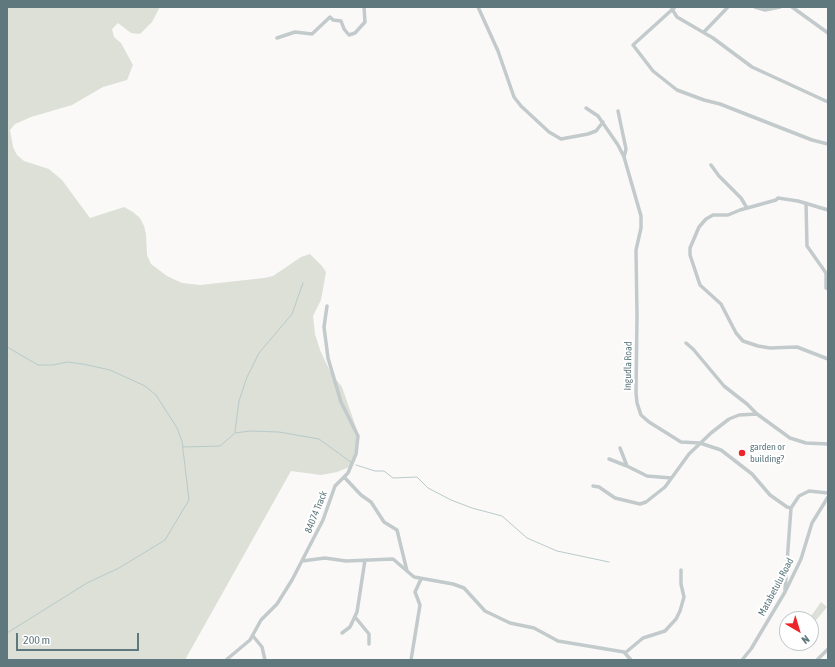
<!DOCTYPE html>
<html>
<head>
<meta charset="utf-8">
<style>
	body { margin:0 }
	#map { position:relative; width:835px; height:667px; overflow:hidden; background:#faf9f8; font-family:"Asap Condensed",sans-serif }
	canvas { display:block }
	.frame { position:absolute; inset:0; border:8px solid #5e787e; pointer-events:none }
	.north { position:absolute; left:779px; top:611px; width:40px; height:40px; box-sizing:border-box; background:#fff; border:1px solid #bfc9cb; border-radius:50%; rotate:142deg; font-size:11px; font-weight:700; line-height:16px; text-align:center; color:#5e787e }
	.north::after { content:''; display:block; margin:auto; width:14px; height:18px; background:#ec252b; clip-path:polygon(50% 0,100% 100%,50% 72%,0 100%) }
	.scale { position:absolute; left:16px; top:633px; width:123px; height:18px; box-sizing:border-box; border:2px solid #5e787e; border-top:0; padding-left:5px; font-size:12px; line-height:14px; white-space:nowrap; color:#5e787e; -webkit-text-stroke:3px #fff; paint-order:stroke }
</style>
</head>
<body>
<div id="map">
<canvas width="835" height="667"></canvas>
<div class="frame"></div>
<div class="north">N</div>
<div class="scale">200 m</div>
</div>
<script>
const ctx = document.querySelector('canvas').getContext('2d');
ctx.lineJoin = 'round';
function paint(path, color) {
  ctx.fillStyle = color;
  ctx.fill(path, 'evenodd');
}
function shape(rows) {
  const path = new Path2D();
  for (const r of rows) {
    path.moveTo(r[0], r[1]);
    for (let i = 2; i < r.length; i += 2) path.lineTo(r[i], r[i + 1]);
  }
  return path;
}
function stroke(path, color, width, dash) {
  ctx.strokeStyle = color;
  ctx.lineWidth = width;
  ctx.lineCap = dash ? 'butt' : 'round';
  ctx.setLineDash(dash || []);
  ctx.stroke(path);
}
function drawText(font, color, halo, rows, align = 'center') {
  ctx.font = font + ' "Asap Condensed",sans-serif';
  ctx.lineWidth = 4;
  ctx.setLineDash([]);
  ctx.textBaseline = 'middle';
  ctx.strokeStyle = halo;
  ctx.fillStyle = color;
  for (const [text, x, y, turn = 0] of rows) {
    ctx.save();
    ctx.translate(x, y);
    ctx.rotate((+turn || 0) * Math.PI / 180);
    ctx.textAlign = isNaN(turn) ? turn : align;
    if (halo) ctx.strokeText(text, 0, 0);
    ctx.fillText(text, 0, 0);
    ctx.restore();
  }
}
const green = shape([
	[7,7,160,7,152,22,140,34,131,33,118,23,112,29,114,37,121,43,133,65,127,80,103,87,72,105,31,117,15,124,10,130,13,147,17,155,24,161,49,169,62,180,90,218,124,207,133,212,140,218,144,226,146,234,147,255,151,264,167,276,182,283,200,285,264,278,273,276,301,257,310,254,322,266,326,272,321,300,313,316,315,334,320,350,331,373,342,387,358,433,352,466,337,472,321,475,291,471,185,660,7,660],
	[821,602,827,607,812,625,811,619,809,619]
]);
const stream = shape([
	[7,347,38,365,53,365,67,362,83,364,110,370,145,386,156,395,177,428,182,441,189,500,165,540,119,568,87,583,7,633],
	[235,432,239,401,247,377,259,353,292,314,303,283],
	[183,447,220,446,235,433,250,431,279,432,319,439,352,463],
	[356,465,375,471,384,471,393,478,417,477,428,488,451,500,472,508,502,516,527,538,557,551,609,562]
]);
const street = shape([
	[478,7,498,51,514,97,521,106,549,132,561,139,588,134,596,131,603,122],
	[675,7,633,45,653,71,677,90,704,100,720,104,812,140,828,144],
	[755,7,765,10,780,7],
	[792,7,828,33],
	[672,9,677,17,713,38,752,67,828,102],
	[704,32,728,7],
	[277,38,295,32,312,34,330,17,333,20,341,21,344,29,349,35,355,33,365,22,364,7],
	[586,108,598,116,618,145,624,157,641,216,641,228,636,250,637,316,636,393,637,403,641,415,649,422,681,442,700,443,721,450,752,474,770,495,787,507,791,508,799,496,809,491,828,493],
	[618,111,626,149,624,157],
	[711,165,719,176,741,198,747,208],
	[806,203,807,246,826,273,826,288,828,289],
	[828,210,798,201,778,198,776,200,740,210,728,215,713,215,706,219,699,227,690,248,690,255,700,285,721,304,736,333,743,341,758,346,770,348,797,347,828,359],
	[686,343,693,349,724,386,747,404,757,414],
	[620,448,627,466],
	[609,459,627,466,647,476,671,478],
	[344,477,361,495,371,502,384,522,397,530,407,571],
	[593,486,599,487,615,498,640,504,646,502,665,487,689,454,711,433,729,419,739,415,757,414,790,438,806,443,828,444],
	[302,561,325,558,346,561,393,559,414,577,453,584,464,588,485,611,510,623,534,628,558,641,624,652,631,660],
	[785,590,791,508],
	[355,617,369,634,369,644],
	[342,633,350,627,357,612,365,560],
	[253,636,262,647,265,660],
	[625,653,643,638,665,631,676,619,680,611,684,597,681,584,681,570],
	[226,660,250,640,261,620,277,604,292,580,323,520,335,486,348,473,356,454,358,436,341,402,328,358,324,327,327,306],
	[411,660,420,605,415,592,421,579],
	[742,660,751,649,785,592,801,559,812,523,828,497],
	[817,660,828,649]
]);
const markers = [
	[742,453,4,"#ec252b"]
];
const streetNames = [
	["Ingudla Road",628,366,-89],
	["84074 Track",316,512,-68],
	["Matabetulu Road",776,587,-62]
];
const poiNames = [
	["garden or",750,447],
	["building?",750,459]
];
paint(green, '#dce0d6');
stroke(stream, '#b8cacb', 1);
stroke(street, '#c3cacc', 3.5);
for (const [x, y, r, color] of markers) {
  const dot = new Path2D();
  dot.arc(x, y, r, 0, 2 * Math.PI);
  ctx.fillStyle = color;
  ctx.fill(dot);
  stroke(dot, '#fff', 1.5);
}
drawText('10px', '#5e787e', '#fff', streetNames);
drawText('10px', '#5e787e', '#fff', poiNames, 'left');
</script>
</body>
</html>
